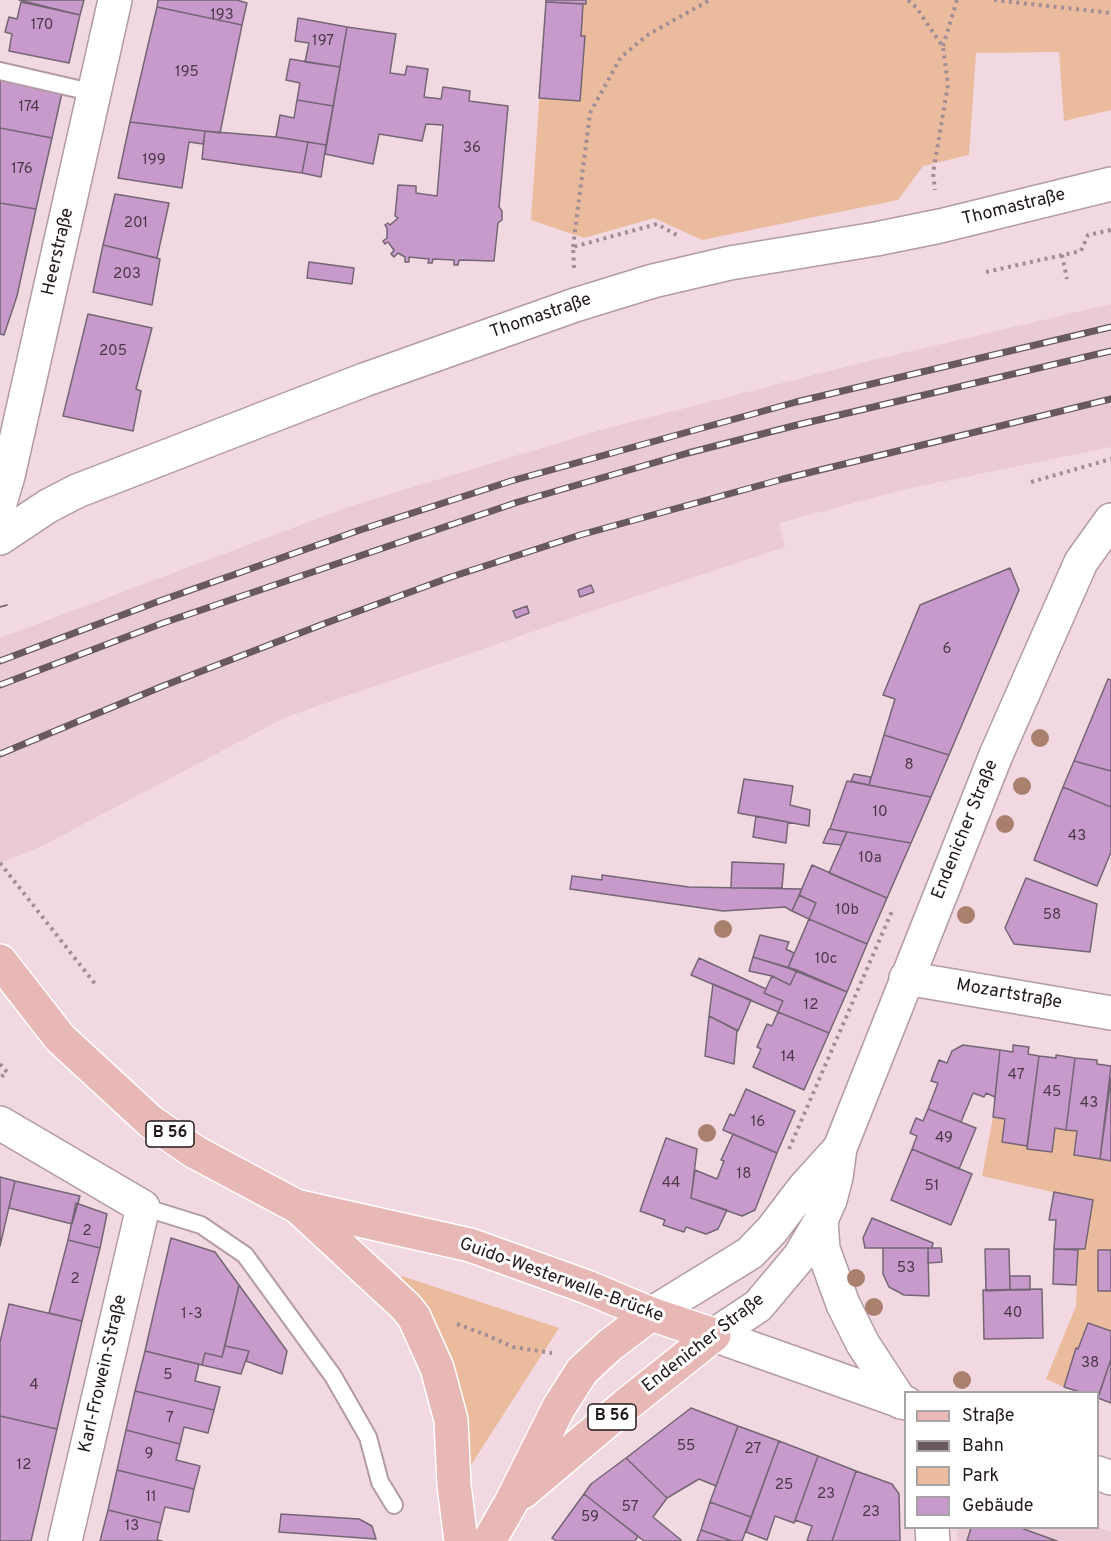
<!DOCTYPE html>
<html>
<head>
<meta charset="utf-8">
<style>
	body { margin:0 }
	#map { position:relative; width:1111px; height:1541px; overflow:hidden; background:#f1d8e1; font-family:Overpass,sans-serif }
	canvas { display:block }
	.legend { position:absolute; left:904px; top:1391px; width:195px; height:138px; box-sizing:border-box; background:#fff; border:2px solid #a7a3a4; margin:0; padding:8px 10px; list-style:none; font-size:18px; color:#22191c }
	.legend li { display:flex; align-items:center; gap:12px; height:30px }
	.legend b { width:30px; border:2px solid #a7a3a4 }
</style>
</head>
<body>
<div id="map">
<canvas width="1111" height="1541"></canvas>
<ul class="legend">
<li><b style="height:8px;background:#e8b8b6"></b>Straße</li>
<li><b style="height:8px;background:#67595e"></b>Bahn</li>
<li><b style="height:16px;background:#ebbb9e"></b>Park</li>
<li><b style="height:16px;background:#c79acb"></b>Gebäude</li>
</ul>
</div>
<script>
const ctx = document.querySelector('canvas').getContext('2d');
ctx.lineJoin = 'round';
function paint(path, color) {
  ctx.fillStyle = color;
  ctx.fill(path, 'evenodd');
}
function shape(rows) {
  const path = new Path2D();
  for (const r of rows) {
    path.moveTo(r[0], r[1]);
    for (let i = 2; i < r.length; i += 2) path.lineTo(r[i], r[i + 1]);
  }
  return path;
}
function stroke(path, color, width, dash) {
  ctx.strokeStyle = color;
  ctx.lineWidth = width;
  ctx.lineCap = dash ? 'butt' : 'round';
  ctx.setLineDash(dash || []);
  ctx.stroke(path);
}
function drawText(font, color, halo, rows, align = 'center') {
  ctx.font = font + ' Overpass,sans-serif';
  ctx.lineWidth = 6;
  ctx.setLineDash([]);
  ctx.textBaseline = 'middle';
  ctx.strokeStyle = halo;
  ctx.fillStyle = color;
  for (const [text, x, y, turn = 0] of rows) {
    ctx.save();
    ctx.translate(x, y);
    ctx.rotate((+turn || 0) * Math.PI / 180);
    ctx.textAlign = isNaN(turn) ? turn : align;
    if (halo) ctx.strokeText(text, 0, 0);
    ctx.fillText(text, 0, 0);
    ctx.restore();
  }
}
const built = shape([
	[1111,304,1111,447,906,489,779,523,785,547,601,608,286,717,42,846,0,863,0,638,354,505,611,427,865,362],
	[1098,1527,1111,1532,1111,1541,957,1541,957,1528]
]);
const green = shape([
	[546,0,1111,0,1111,110,1064,121,1059,52,976,53,969,155,923,166,898,200,702,240,654,218,584,238,531,220],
	[993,1117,1005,1119,1002,1142,1027,1146,1027,1149,1052,1152,1055,1128,1077,1131,1074,1155,1111,1161,1111,1250,1098,1250,1098,1291,1111,1291,1111,1331,1076,1349,1064,1387,1046,1379,1076,1306,1078,1250,1085,1249,1092,1201,982,1176],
	[402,1276,559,1328,469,1468,400,1280]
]);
const building = shape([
	[19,0,84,0,80,15,19,0],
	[158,0,237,0,247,3,242,25,157,7,158,0],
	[546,0,586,0,586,4,546,2,546,0],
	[21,2,80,15,69,63,9,51,12,34,5,32,9,17,17,19,21,2],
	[546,2,583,4,581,36,585,36,580,101,539,98,546,2],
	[157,7,242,25,220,133,130,122,157,7],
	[298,18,347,27,340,67,305,62,309,43,295,41,298,18],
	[347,27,396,34,390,73,405,75,407,66,428,69,424,97,441,99,443,87,470,91,469,101,508,106,499,207,502,211,502,220,498,223,494,261,459,260,458,265,454,265,454,260,433,259,432,263,428,263,429,259,409,257,409,262,405,262,405,257,398,253,394,257,391,254,394,250,388,242,385,244,383,241,387,238,387,228,385,225,388,223,390,225,398,218,395,216,398,185,416,186,416,193,437,196,443,125,426,124,422,141,379,134,373,164,325,154,347,27],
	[290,59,340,67,333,106,297,100,300,83,286,80,290,59],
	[0,77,63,88,52,138,0,128,0,77],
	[297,100,333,106,326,145,276,137,280,115,294,118,297,100],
	[130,122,205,131,203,144,189,142,182,188,118,178,130,122],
	[0,128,52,138,36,209,0,203,0,128],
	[205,131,276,137,308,142,302,173,202,159,205,131],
	[308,142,326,145,321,177,302,173,308,142],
	[115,194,169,203,157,258,103,245,115,194],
	[0,203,36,209,17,296,4,335,0,334,0,203],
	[103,245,160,259,152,305,93,292,103,245],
	[309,262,354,268,352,284,307,278,309,262],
	[88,314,152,328,136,389,141,391,133,431,63,416,88,314],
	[1010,568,1019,590,949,755,884,735,895,699,883,695,920,605,1010,568],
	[591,585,594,592,580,597,578,590,591,585],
	[527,606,529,613,516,618,513,611,527,606],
	[1108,679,1111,680,1111,771,1074,761,1108,679],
	[884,735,949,755,931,797,869,785,884,735],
	[1074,761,1111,771,1111,807,1063,787,1074,761],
	[854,774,871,777,869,785,851,781,854,774],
	[744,779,793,786,790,805,810,810,809,826,738,813,744,779],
	[847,781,931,797,911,843,830,829,847,781],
	[1063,787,1111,807,1111,852,1097,886,1034,860,1063,787],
	[756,816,788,822,786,843,753,837,756,816],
	[829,829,847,832,841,845,823,843,829,829],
	[847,832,911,843,887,898,829,873,847,832],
	[732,862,784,864,782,888,731,888,732,862],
	[812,865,887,898,867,944,809,919,816,903,799,895,812,865],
	[602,875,689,887,802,889,792,911,785,907,723,911,570,889,572,876,602,880,602,875],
	[1026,878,1097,904,1090,952,1014,944,1005,928,1026,878],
	[799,895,816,903,809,919,792,911,799,895],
	[809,919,867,944,847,992,788,968,809,919],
	[760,935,789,942,786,949,794,953,788,968,753,957,760,935],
	[753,957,797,970,790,985,772,976,749,971,753,957],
	[699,958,766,989,764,993,783,1001,778,1012,691,975,699,958],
	[797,970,847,992,829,1033,778,1012,783,1001,764,993,772,976,790,985,797,970],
	[713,984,751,1000,738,1031,709,1016,713,984],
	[778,1012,829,1033,804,1090,753,1067,761,1049,757,1047,767,1024,772,1026,778,1012],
	[709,1016,737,1030,734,1064,705,1056,709,1016],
	[963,1045,1000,1050,995,1097,986,1093,984,1097,973,1093,961,1122,928,1109,938,1083,931,1081,939,1060,947,1063,952,1051,963,1045],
	[1013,1045,1029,1047,1028,1054,1039,1056,1027,1146,1002,1142,1005,1119,993,1117,1000,1050,1013,1052,1013,1045],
	[1056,1055,1075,1058,1066,1130,1055,1128,1052,1152,1027,1149,1039,1056,1056,1058,1056,1055],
	[1075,1058,1097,1060,1097,1064,1111,1066,1100,1159,1074,1155,1077,1131,1066,1130,1075,1058],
	[1111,1078,1111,1161,1100,1159,1111,1078],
	[746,1089,795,1111,777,1153,723,1130,730,1114,734,1116,746,1089],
	[928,1109,976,1128,959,1169,912,1149,917,1136,910,1133,916,1118,923,1121,928,1109],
	[733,1134,777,1153,755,1210,742,1216,691,1198,695,1170,717,1179,724,1161,721,1160,733,1134],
	[666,1138,697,1149,691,1198,727,1210,718,1229,706,1234,686,1227,684,1232,663,1225,665,1220,640,1211,666,1138],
	[912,1149,972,1174,951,1225,891,1200,912,1149],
	[0,1177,15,1181,0,1246,0,1177],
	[15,1181,80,1196,72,1224,9,1208,15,1181],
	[1054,1192,1093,1200,1085,1249,1054,1249,1056,1220,1049,1220,1054,1192],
	[76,1203,107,1214,100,1248,68,1240,76,1203],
	[872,1218,933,1243,932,1248,865,1248,863,1238,872,1218],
	[171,1238,215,1252,239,1285,222,1357,205,1353,202,1365,145,1351,171,1238],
	[68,1240,100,1248,82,1321,49,1313,68,1240],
	[883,1248,928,1248,929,1296,904,1295,889,1287,883,1274,883,1248],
	[928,1248,941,1248,942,1262,928,1263,928,1248],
	[985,1249,1009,1249,1010,1290,986,1291,985,1249],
	[1054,1249,1078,1250,1076,1285,1053,1284,1054,1249],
	[1098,1250,1111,1250,1111,1291,1098,1291,1098,1250],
	[1010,1276,1030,1276,1030,1290,1010,1290,1010,1276],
	[239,1285,287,1351,282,1374,246,1361,249,1351,225,1346,239,1285],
	[1042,1289,1043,1338,984,1339,983,1290,1042,1289],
	[9,1304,82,1321,57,1429,0,1416,0,1342,9,1304],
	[1088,1323,1111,1331,1111,1359,1098,1397,1098,1392,1080,1392,1064,1387,1076,1348,1078,1349,1088,1323],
	[225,1346,249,1351,241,1374,202,1365,205,1353,222,1357,225,1346],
	[145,1351,199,1364,195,1381,220,1387,214,1410,135,1391,145,1351],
	[1111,1359,1111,1403,1098,1398,1111,1359],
	[135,1391,214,1410,208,1433,184,1427,180,1444,126,1430,135,1391],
	[691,1408,738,1426,716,1486,699,1479,667,1498,626,1458,691,1408],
	[0,1416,57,1429,31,1541,0,1541,0,1416],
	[738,1426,779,1441,751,1517,710,1502,738,1426],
	[126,1430,180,1444,176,1460,200,1466,194,1489,117,1470,126,1430],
	[779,1441,818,1456,794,1523,775,1516,767,1540,746,1532,779,1441],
	[818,1456,856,1471,832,1541,807,1541,812,1526,795,1520,818,1456],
	[626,1458,667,1498,653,1517,681,1540,680,1541,644,1541,584,1494,591,1484,626,1458],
	[117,1470,194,1489,189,1512,165,1507,161,1523,108,1510,117,1470],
	[856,1471,892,1484,899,1494,900,1541,832,1541,856,1471],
	[584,1494,638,1536,635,1541,556,1541,552,1538,584,1494],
	[710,1502,751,1517,742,1541,732,1541,701,1530,710,1502],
	[108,1510,161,1523,157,1540,162,1541,100,1541,108,1510],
	[281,1514,359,1519,372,1526,376,1539,279,1532,281,1514],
	[971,1528,1021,1528,1057,1541,967,1541,971,1528],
	[701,1530,732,1541,697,1541,701,1530]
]);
const path = shape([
	[908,0,916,7,943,47,948,85,933,173,935,190],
	[994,0,1111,13],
	[943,46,957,0],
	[573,247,590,113,621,57,649,34,710,0],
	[1062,255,1067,279],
	[574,268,573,247,657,224,680,237],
	[986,272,1081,251,1088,235,1111,230],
	[1031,482,1111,459],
	[0,863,96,985],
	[0,1064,7,1072,0,1078],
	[789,1149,892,911],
	[457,1324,484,1334,513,1347,552,1353]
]);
const lane = shape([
	[0,71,95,93],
	[143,1207,201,1225,245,1255,333,1376,368,1437,380,1482,394,1505]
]);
const street = shape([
	[0,503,8,476,115,0],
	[906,978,1111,1013],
	[0,1123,143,1207,65,1541],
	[651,1314,750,1253,772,1230,804,1188,840,1148],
	[714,1335,758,1306,800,1256,821,1220,830,1200,836,1177,840,1148,996,755,1081,562,1111,520],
	[932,1528,933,1541]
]);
const secondary = shape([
	[0,538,48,506,77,491,364,380,575,305,653,281,730,263,876,239,940,226,1111,184],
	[821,1220,823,1249,843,1304,863,1344,901,1402],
	[714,1335,906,1403],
	[1098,1473,1111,1478]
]);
const primary = shape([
	[0,961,60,1038,151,1122,195,1152,296,1206,470,1245,587,1287,651,1314,714,1335],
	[298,1207,406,1307,414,1317,437,1368,451,1420,454,1485,461,1541],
	[523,1492,626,1405,714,1335],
	[489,1541,512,1501,559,1407,582,1371,610,1345,651,1314]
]);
const tram = shape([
	[0,607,7,605]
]);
const rail = shape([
	[0,661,154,603,360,530,511,481,796,402,1111,327],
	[0,685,163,623,518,502,688,453,797,425,1111,351],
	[0,754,163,686,326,623,451,577,580,535,783,479,1111,399]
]);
const trees = [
	[1040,738],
	[1022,786],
	[1005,824],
	[966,915],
	[723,929],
	[707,1133],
	[856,1278],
	[874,1307],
	[962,1380]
];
const numberNames = [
	["193",222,16],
	["170",42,26],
	["197",323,42],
	["195",187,73],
	["174",29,108],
	["36",472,149],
	["199",154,161],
	["176",22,170],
	["201",136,224],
	["203",127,275],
	["205",113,352],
	["6",947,650],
	["8",909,766],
	["10",880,813],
	["43",1077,837],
	["10a",870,859],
	["10b",847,911],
	["58",1052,916],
	["10c",826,960],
	["12",811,1006],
	["14",788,1058],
	["47",1016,1076],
	["45",1052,1093],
	["43",1089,1104],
	["16",758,1123],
	["49",944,1139],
	["18",744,1175],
	["44",671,1184],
	["51",932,1187],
	["2",87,1232],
	["53",906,1269],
	["2",75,1280],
	["40",1013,1314],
	["1-3",192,1315],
	["38",1090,1364],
	["5",168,1376],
	["4",34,1386],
	["7",170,1419],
	["55",686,1447],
	["27",753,1450],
	["9",149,1455],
	["12",24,1466],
	["25",784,1486],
	["23",826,1495],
	["11",151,1498],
	["57",630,1508],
	["23",871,1513],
	["59",590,1518],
	["13",132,1527]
];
const shields = [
	[170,1134,48],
	[612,1417,48]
];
const shieldNames = [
	["B 56",170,1134],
	["B 56",612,1417]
];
const streetNames = [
	["Thomastraße",1014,208,-14],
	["Heerstraße",59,252,-77],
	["Thomastraße",541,317,-19],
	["Endenicher Straße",966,830,-68],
	["Mozartstraße",1009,995,10],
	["Guido-Westerwelle-Brücke",561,1281,20],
	["Endenicher Straße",704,1344,-38],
	["Karl-Frowein-Straße",104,1374,-77]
];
paint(built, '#eacad6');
paint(green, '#ebbb9e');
paint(building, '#c79acb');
stroke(building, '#746675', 1.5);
stroke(lane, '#b29ba4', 20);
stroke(street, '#b29ba4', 36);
stroke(secondary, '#b29ba4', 36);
stroke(primary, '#fff', 36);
stroke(path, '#a18e95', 4, [3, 4.5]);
stroke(lane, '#fff', 16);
stroke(street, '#fff', 33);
stroke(secondary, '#fff', 33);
stroke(primary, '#e8b8b6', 33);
stroke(tram, '#67595e', 1.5);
stroke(rail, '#67595e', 7);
stroke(rail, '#fff', 4.5, [14]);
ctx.fillStyle = '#a9806e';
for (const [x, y] of trees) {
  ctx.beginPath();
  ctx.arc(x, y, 9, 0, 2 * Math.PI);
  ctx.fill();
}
drawText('15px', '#4b3948', null, numberNames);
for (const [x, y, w] of shields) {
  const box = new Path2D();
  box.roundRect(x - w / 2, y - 13, w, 26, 4.5);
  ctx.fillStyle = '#fff';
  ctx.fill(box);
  stroke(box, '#22191c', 1.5);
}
drawText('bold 16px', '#22191c', null, shieldNames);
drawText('18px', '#22191c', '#fff', streetNames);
</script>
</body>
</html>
